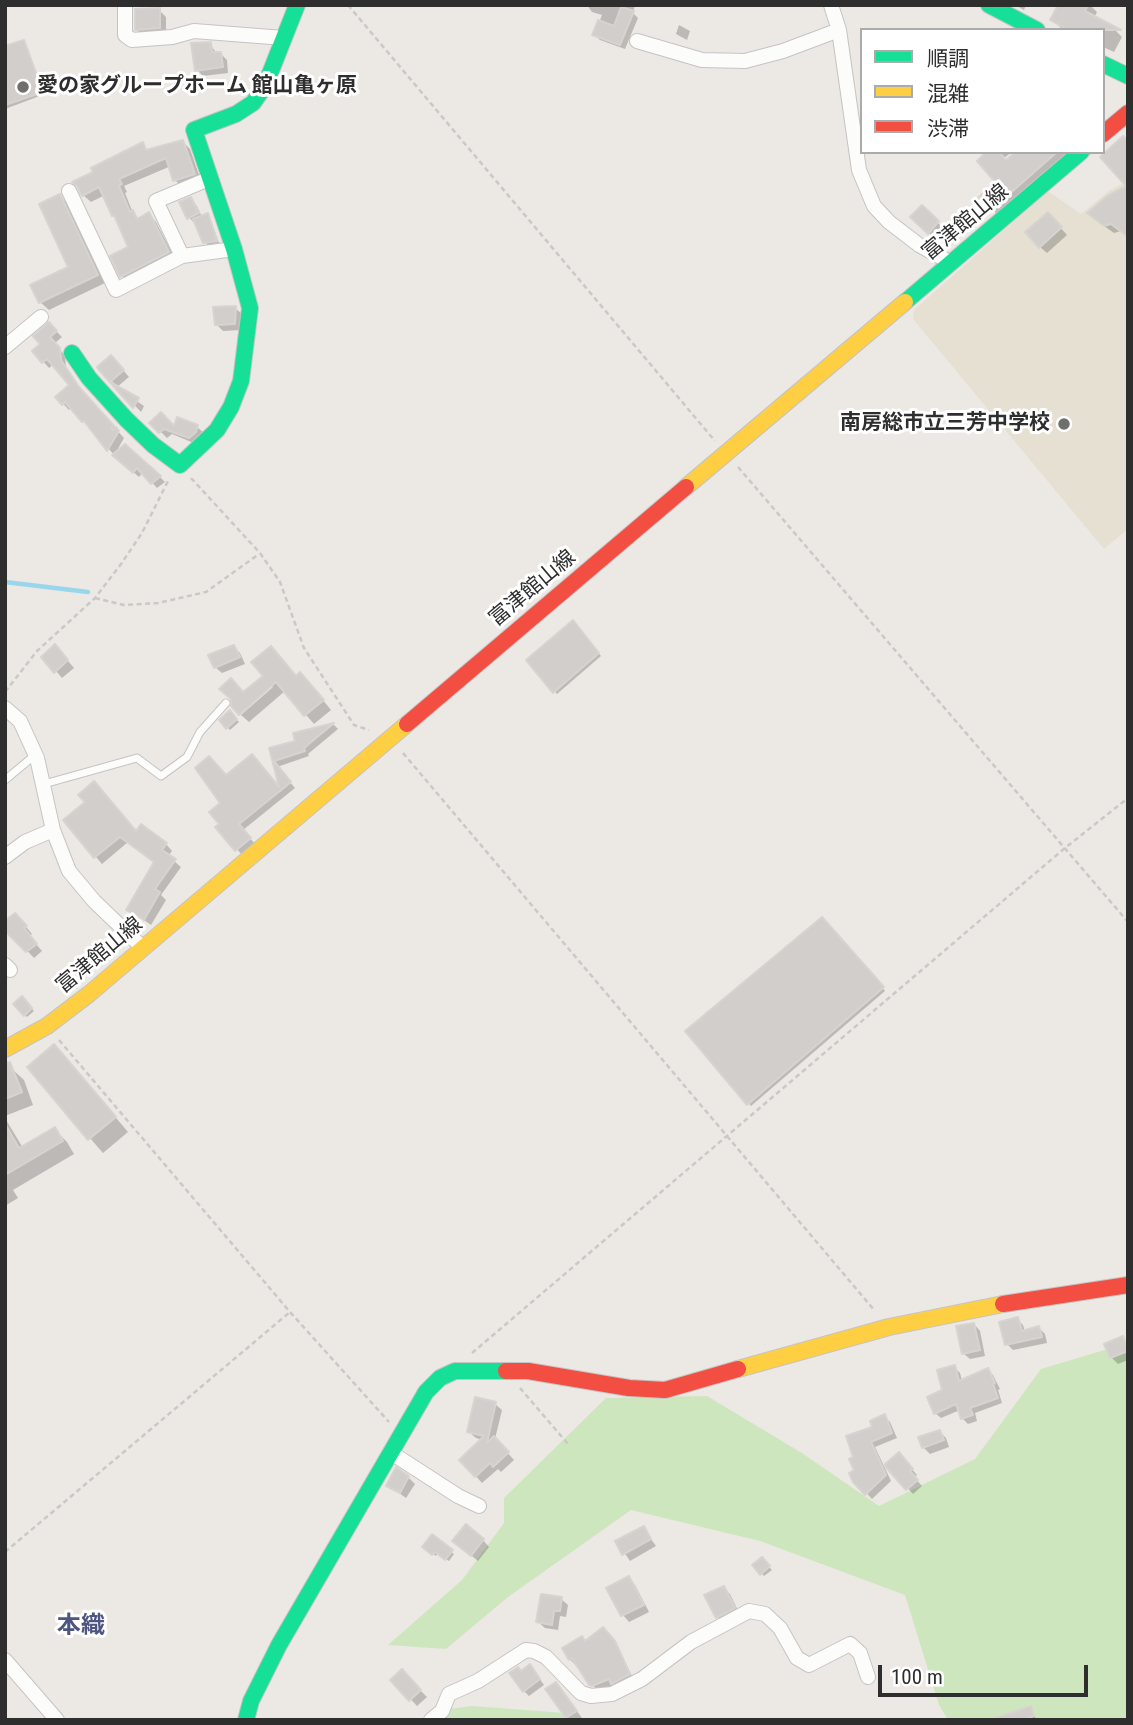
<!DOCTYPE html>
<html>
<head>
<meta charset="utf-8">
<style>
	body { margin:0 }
	#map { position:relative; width:1133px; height:1725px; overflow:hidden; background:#ece8e4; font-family:"Roboto Condensed","Noto Sans JP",sans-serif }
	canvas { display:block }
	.frame { position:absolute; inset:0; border:7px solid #2e2e2e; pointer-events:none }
	.legend { position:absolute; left:860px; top:28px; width:245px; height:126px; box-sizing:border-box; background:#fff; border:2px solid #ababab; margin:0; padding:9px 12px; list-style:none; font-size:21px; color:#2e2e2e }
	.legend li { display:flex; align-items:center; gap:14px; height:35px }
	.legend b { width:35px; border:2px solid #ababab }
	.scale { position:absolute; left:878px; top:1665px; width:210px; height:32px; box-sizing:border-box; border:4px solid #2e2e2e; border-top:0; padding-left:9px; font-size:21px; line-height:24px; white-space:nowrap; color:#2e2e2e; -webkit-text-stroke:5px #fff; paint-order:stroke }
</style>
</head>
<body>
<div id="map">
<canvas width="1133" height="1725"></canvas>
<div class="frame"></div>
<ul class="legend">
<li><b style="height:9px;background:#16e098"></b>順調</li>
<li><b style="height:9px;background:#ffcf43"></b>混雑</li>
<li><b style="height:9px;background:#f24e42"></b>渋滞</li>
</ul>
<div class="scale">100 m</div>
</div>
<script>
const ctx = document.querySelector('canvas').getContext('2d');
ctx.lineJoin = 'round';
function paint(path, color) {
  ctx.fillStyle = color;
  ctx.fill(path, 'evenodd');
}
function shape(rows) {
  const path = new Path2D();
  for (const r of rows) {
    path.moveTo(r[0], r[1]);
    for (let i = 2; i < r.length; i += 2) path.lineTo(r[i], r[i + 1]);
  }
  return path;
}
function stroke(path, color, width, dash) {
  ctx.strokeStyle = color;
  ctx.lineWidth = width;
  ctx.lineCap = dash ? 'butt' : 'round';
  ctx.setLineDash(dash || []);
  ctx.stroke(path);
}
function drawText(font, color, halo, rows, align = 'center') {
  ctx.font = font + ' "Roboto Condensed","Noto Sans JP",sans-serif';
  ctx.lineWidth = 6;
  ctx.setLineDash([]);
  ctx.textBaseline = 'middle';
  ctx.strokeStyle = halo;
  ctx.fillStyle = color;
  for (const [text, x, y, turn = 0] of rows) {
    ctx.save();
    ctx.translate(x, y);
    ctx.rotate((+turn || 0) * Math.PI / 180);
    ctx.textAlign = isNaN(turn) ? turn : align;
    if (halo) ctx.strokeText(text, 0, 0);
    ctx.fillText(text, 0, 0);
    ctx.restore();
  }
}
const education = shape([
	[1128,181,1128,529,1104,549,913,319,914,310,1048,191,1081,214,1110,190]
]);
const green = shape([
	[1128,1343,1128,1720,948,1720,939,1705,905,1595,760,1541,631,1510,508,1597,446,1649,388,1645,462,1580,504,1523,504,1498,606,1398,707,1396,802,1453,879,1506,975,1459,1041,1369],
	[472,1706,565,1713,570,1720,429,1720,442,1710]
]);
const shadow = shape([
	[587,5,635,5,633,13,638,18,625,49,600,40,594,35,602,15,592,12],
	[1015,5,1026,5,1024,10],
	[1060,5,1090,5,1097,12,1094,18,1113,28,1122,37,1114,52,1103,47,1103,30,1061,28,1052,20],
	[159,10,166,17,166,34,143,36,136,29],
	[679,25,690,31,687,40,676,34],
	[23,42,45,94,5,109,5,48],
	[210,44,217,54,220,53,227,60,228,73,203,76,197,70],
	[183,142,190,149,201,181,182,187,175,180,171,166,124,186,127,192,125,193,133,213,139,219,149,214,156,222,175,259,129,283,122,276,130,248,117,219,105,195,91,202,83,195,142,145,149,151],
	[982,152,1012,152,1004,158,1007,162,1018,152,1094,152,1072,167,1006,224,992,209,998,182],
	[1128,187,1128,237,1121,231,1114,233,1097,221],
	[60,196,68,204,105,283,49,310,40,302,71,267],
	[190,199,197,206,202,217,207,215,210,218,219,243,208,245,205,242,195,224,189,217],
	[922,207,944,229,935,239,912,217],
	[1048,214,1067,235,1047,253,1040,247],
	[235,308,242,314,241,330,223,331,216,324],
	[49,324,62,337,55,343,65,356,66,368,85,395,124,438,115,454,160,477,165,482,157,488,143,472,139,477,114,455,90,426,72,407,69,410,57,397,72,385,54,364,49,368,34,351,42,344],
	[118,364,129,377,117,387,100,367],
	[119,389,144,406,141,412],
	[152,423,174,429,197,427,204,433,196,444,172,434,167,438],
	[572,623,601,656,557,694,528,661],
	[234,647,240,653,245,664,222,673,215,667],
	[61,653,74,668,62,678,56,671],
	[265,676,297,677,309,683,331,710,314,724,285,691,249,722,241,715,273,687,271,685,244,694],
	[236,719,239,722,230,730,221,720],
	[334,725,338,729,308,754,309,756,277,767,295,788,243,830,255,844,242,855,218,827,221,825,226,777,257,762,282,792,271,749,298,743,296,734],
	[65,821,166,844,172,851,168,856,181,867,161,895,166,900,151,925,128,909,156,863,128,842,102,864],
	[22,922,32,934,29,936,42,951,34,958,20,943],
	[870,973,885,991,751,1106,688,1032],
	[22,998,34,1011,27,1017,16,1004],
	[68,1061,128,1132,103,1153,29,1068],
	[11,1068,24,1080,33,1105,5,1116,5,1070],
	[5,1118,23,1148,54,1129,67,1142,74,1154,13,1190,18,1198,5,1206],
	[1017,1319,1023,1325,1025,1332,1039,1328,1045,1334,1047,1343,1013,1350,1007,1344],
	[974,1324,980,1331,985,1356,970,1359,963,1353],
	[1122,1338,1128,1344,1128,1360,1118,1364,1111,1357],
	[954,1367,960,1373,962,1381,987,1370,993,1375,1000,1389,998,1390,1002,1403,975,1413,977,1421,968,1424,962,1418,960,1410,941,1418,935,1413],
	[495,1404,502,1410,495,1439,514,1460,501,1472,498,1469,482,1483,461,1460,483,1440,476,1438,469,1432],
	[884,1417,890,1422,897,1438,875,1447,891,1481,872,1499,855,1481,857,1471,875,1428],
	[940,1432,946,1438,949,1447,930,1454,923,1447],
	[904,1460,917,1475,914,1477,922,1486,913,1494,887,1465],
	[408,1477,415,1484,406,1498,388,1485],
	[643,1528,656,1546,630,1561,617,1542],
	[433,1537,454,1554,449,1561,438,1553,436,1556,425,1547],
	[483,1540,489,1547,478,1561,461,1547],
	[761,1559,772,1570,764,1576,754,1565],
	[628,1578,635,1585,649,1612,629,1622,623,1615,609,1588],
	[723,1588,730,1594,740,1615,724,1623,717,1617],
	[561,1599,568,1605,566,1617,560,1616,558,1630,545,1628,538,1622],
	[608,1634,619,1650,634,1680,618,1688,614,1684,603,1691,597,1690,570,1659,586,1643],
	[402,1672,427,1697,417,1706,393,1680],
	[535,1672,544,1685,529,1696,524,1691,521,1673],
	[548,1690,562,1691,582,1718,570,1720],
	[1030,1708,1036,1719,1016,1720]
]);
const stream = shape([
	[5,582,88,592]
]);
const building = shape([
	[1058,5,1088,5,1085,11,1121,30,1068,30,1050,20,1058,5],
	[621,7,634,11,620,45,592,35,598,20,614,26,621,7],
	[160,8,160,28,135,30,135,9,160,8],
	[24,40,43,92,5,105,5,46,24,40],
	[211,42,212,52,221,52,223,67,195,71,191,43,211,42],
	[1123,136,1128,141,1128,237,1111,224,1104,226,1087,213,1107,196,1126,186,1100,157,1123,136],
	[183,140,195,174,173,181,166,158,119,179,122,184,119,186,130,212,133,210,137,219,149,212,169,252,120,277,110,256,128,247,114,215,112,216,99,187,82,196,77,186,72,182,93,172,91,168,143,142,146,150,183,140],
	[986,152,999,152,1006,160,1015,152,1057,152,990,211,978,198,995,182,977,161,986,152],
	[60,194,98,275,39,303,30,285,68,267,39,204,60,194],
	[191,197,199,213,187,219,179,202,191,197],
	[922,205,939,221,928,234,910,217,922,205],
	[1048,212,1062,227,1039,248,1025,232,1048,212],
	[208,213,217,241,203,243,193,219,208,213],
	[236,306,235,324,215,325,213,307,236,306],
	[49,322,57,331,50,337,60,348,61,360,79,387,114,426,111,428,113,430,116,427,119,431,107,451,84,421,82,422,65,402,62,405,55,397,69,385,47,359,42,363,32,351,40,344,33,336,49,322],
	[111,355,124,370,110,382,139,398,133,408,99,370,97,367,111,355],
	[161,412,174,426,177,417,198,425,196,432,189,438,164,429,159,433,149,423,161,412],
	[125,444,135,453,161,476,151,484,137,468,133,473,112,455,125,444],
	[573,620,599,653,553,693,526,660,573,620],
	[55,644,68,660,54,673,41,657,55,644],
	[234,645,240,657,214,668,208,655,234,645],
	[271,646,296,676,300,672,324,700,304,716,276,682,239,715,231,706,231,699,219,689,231,678,243,692,263,676,251,662,271,646],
	[230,710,237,719,226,729,219,720,230,710],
	[334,723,304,748,305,751,274,761,291,782,239,824,251,838,235,851,215,827,219,824,209,812,220,803,195,768,209,756,226,775,252,754,279,787,269,748,295,741,293,733,334,723],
	[94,781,136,831,141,824,167,843,162,850,176,859,155,889,160,892,144,920,126,910,154,862,120,837,94,858,63,820,85,802,78,795,94,781],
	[15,913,27,926,24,928,37,944,26,952,5,931,5,921,15,913],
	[822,917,884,987,747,1105,685,1031,822,917],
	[22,996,32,1008,24,1016,13,1004,22,996],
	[54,1044,116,1117,88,1140,27,1067,54,1044],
	[10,1062,22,1092,5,1099,5,1063,10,1062],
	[5,1124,19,1148,55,1127,63,1141,5,1175,5,1124],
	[1018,1317,1022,1331,1039,1326,1042,1337,1005,1345,999,1322,1018,1317],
	[974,1323,980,1350,962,1354,956,1326,974,1323],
	[1123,1336,1128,1351,1110,1358,1104,1344,1123,1336],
	[955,1365,959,1381,988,1368,995,1383,993,1384,998,1398,970,1408,973,1415,961,1419,956,1404,934,1414,927,1397,942,1390,937,1370,955,1365],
	[475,1397,496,1402,487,1443,494,1436,509,1452,493,1467,490,1463,475,1477,459,1460,484,1436,467,1432,475,1397],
	[885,1414,892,1433,871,1442,886,1475,865,1495,853,1482,849,1473,854,1470,849,1459,853,1457,846,1436,872,1427,870,1421,885,1414],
	[940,1430,944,1440,922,1448,918,1437,940,1430],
	[899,1452,913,1469,910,1471,918,1480,906,1490,884,1465,899,1452],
	[396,1467,409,1476,400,1493,386,1486,396,1467],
	[466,1524,484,1539,471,1556,452,1541,466,1524],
	[644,1526,651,1539,622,1555,615,1541,644,1526],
	[432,1534,453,1550,445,1560,435,1552,432,1555,422,1547,432,1534],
	[762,1557,770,1566,760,1575,752,1565,762,1557],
	[629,1576,644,1605,621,1616,606,1588,629,1576],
	[724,1586,735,1608,716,1618,704,1595,724,1586],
	[541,1594,562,1597,560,1611,554,1611,552,1625,536,1622,541,1594],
	[603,1627,615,1641,630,1674,611,1684,609,1679,592,1686,589,1685,572,1658,569,1660,562,1648,582,1636,585,1641,603,1627],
	[530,1664,540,1679,523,1692,509,1673,518,1667,521,1671,530,1664],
	[402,1669,421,1690,409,1701,390,1680,402,1669],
	[556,1682,577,1711,566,1718,545,1689,556,1682],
	[1031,1706,1034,1716,1023,1720,996,1720,995,1718,1031,1706]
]);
const path = shape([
	[348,5,715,441],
	[738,467,1128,922],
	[191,478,260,553,280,582,304,648,354,725,369,730],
	[95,598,124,605,158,603,206,592,259,554],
	[5,692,37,651,95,598,121,564,142,533,169,479],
	[403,753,875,1311],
	[59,1040,290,1312,389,1422],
	[472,1353,1065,848,1128,798],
	[520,1388,568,1444],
	[5,1552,290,1312]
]);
const lane = shape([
	[5,780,35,755],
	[44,784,137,758,161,776,187,757,200,732,226,703]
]);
const street = shape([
	[125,5,125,35,132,40,172,37,194,31,284,38],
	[831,5,839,30,859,170,874,206,889,222,919,245,951,263],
	[637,41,702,60,745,61,783,51,839,30],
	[69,191,116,290,182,256,234,249],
	[182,256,156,201,211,178],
	[5,347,41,317],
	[5,708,20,721,37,758,53,830,69,871,94,901,143,948],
	[5,857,25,842,53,830],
	[5,965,10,970],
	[390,1452,458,1496,479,1506],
	[5,1660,57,1720],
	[431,1720,442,1711,449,1694,478,1681,526,1650,534,1651,546,1657,581,1693,591,1696,612,1694,642,1679,691,1642,749,1611,765,1614,780,1628,797,1658,809,1665,850,1644,860,1653,868,1677]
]);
const fast = shape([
	[989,5,1037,30],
	[1103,64,1128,76],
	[905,302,1081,152],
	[72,353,89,378,126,419,153,445,180,465,217,430,231,407,241,381,250,308,234,249,194,130,236,114,253,103,265,86,297,5],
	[246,1720,251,1701,279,1645,426,1392,440,1378,455,1371,506,1371]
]);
const slow = shape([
	[686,487,905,302],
	[5,1049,47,1026,89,994,407,724],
	[738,1369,889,1327,1003,1304]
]);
const jam = shape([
	[1103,134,1128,113],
	[407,724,686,487],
	[1003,1304,1128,1285],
	[506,1371,528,1371,629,1388,665,1390,738,1369]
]);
const markers = [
	[23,87,7,"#706f6e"],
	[1064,424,7,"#706f6e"]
];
const poiNames = [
	["愛の家グループホーム 館山亀ヶ原",37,87],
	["南房総市立三芳中学校",1050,424,"right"]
];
const streetNames = [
	["富津館山線",966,223,-40],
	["富津館山線",533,589,-40],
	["富津館山線",100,956,-40]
];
const quarterNames = [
	["本織",81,1627]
];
paint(education, '#e6e0d3');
paint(green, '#cee6be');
paint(shadow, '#0003');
stroke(stream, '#99d6ec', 4.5);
paint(building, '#d1cecb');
stroke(building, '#d7d4d0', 2);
stroke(lane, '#c5c4c5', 9);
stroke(street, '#c5c4c5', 16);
stroke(fast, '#c5c4c5', 18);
stroke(slow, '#c5c4c5', 18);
stroke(jam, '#c5c4c5', 18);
stroke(path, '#c9c9c8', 2.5, [5, 3.5]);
stroke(lane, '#fcfcfb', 7);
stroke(street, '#fcfcfb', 14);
stroke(fast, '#16e098', 16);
stroke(slow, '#ffcf43', 16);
stroke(jam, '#f24e42', 16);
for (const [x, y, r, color] of markers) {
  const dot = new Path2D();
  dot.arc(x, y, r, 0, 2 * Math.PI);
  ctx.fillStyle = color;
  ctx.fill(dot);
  stroke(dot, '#fff', 2.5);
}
drawText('bold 21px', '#2e2e2e', '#fff', poiNames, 'left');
drawText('21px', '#2e2e2e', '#fff', streetNames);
drawText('bold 24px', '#4d5680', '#fff', quarterNames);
</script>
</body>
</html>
